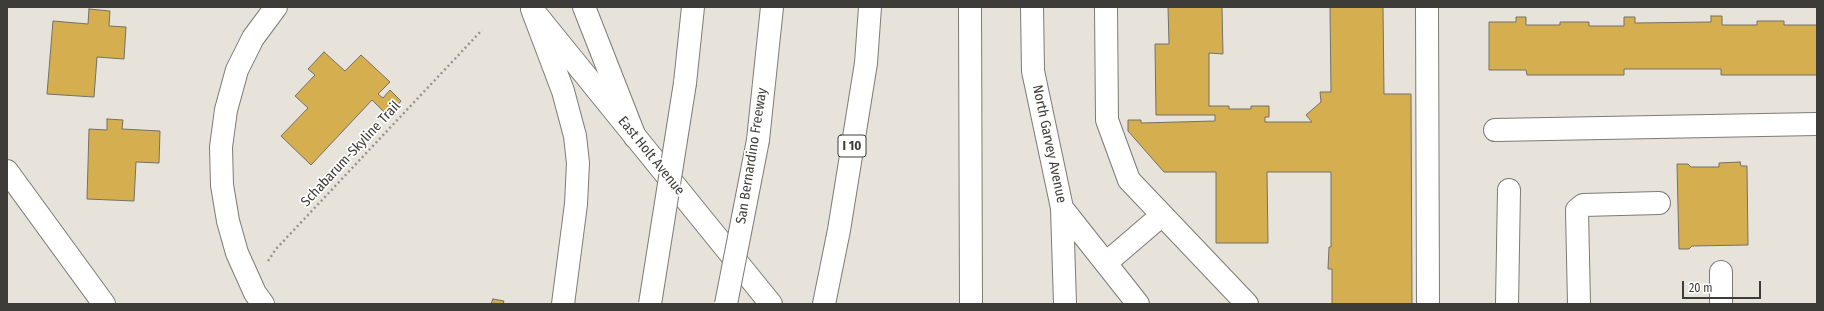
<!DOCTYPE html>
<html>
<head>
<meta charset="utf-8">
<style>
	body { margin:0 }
	#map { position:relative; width:1824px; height:311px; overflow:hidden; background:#e7e3db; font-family:"Fira Sans Condensed",sans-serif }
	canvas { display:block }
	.frame { position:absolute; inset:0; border:8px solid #3e3c39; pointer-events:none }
	.scale { position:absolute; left:1682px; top:281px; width:79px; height:18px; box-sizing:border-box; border:2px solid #3e3c39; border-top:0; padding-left:5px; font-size:12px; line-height:14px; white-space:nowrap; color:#3e3c39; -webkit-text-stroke:3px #fff; paint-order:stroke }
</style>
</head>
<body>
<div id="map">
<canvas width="1824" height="311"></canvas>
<div class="frame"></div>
<div class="scale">20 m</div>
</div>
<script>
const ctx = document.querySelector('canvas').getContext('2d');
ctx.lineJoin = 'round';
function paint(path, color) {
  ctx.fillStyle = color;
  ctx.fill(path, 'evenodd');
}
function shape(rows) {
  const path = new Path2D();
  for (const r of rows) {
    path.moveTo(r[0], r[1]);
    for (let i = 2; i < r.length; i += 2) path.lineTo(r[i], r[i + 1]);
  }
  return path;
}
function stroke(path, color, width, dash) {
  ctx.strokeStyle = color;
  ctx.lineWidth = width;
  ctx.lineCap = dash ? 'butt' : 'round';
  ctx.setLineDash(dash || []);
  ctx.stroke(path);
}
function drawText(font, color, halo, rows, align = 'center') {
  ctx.font = font + ' "Fira Sans Condensed",sans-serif';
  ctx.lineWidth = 3.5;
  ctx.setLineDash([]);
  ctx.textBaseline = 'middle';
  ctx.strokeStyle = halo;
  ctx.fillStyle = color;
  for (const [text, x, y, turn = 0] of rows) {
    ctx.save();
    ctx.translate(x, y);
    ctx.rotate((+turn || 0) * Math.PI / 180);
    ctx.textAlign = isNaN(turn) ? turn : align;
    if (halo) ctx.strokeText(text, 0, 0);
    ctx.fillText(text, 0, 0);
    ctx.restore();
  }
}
const building = shape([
	[1168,7,1222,7,1223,54,1209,53,1209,106,1229,106,1229,109,1251,109,1251,106,1269,106,1269,117,1265,117,1265,122,1312,122,1306,115,1321,102,1320,92,1331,92,1330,7,1383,7,1384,94,1411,94,1412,304,1332,304,1332,269,1328,269,1329,247,1331,247,1331,172,1267,172,1268,243,1216,243,1216,172,1164,172,1128,131,1128,120,1141,120,1141,123,1215,121,1215,115,1156,115,1155,44,1169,44,1168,7],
	[89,9,110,11,109,26,126,27,124,59,97,57,94,97,47,94,53,21,88,24,89,9],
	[1711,16,1722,16,1722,25,1757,25,1757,21,1784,21,1784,25,1817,25,1817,75,1721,75,1721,69,1624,69,1624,75,1527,75,1526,70,1489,70,1489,22,1516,22,1516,17,1526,17,1526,25,1560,25,1560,22,1589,22,1589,26,1624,26,1624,17,1635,17,1635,23,1711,22,1711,16],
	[324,52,345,71,361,55,390,82,378,94,383,98,390,90,401,101,396,107,398,110,390,118,372,100,311,165,281,136,308,108,295,96,315,75,308,69,324,52],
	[107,119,123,120,122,129,160,131,159,163,136,162,134,201,87,199,89,129,107,130,107,119],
	[1740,162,1741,166,1747,166,1748,245,1692,246,1689,249,1679,249,1677,164,1688,164,1691,167,1719,167,1719,163,1740,162],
	[493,299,504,301,503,304,491,304,493,299]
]);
const path = shape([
	[268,261,276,249,482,30]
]);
const minor = shape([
	[1032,7,1033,71,1062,208,1138,304],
	[1106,7,1107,120,1129,180,1247,304],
	[1427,7,1428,304],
	[535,13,771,304],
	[1495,130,1817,124],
	[7,171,104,304],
	[1062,208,1065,304],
	[1106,263,1162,215],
	[263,304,255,293,237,253,228,221,222,185,221,147,226,110,237,70,253,38,276,7],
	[1507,304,1509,190],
	[1579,304,1577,210,1583,205,1659,203],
	[1721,304,1721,272]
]);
const highway = shape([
	[584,7,635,137],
	[970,7,971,304],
	[532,9,563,91,575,136,578,163,576,204,563,304],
	[685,83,693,7],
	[758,140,772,7],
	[824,304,839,230,866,63,870,7]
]);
const highwayBridge = shape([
	[650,304,685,83],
	[726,304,758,140]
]);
const shields = [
	[852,146,28]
];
const shieldNames = [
	["I 10",852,146]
];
const streetNames = [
	["North Garvey Avenue",1049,144,78],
	["Schabarum-Skyline Trail",351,154,-47],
	["East Holt Avenue",651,156,51],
	["San Bernardino Freeway",752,156,-81]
];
paint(building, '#d5ae4f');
stroke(building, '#737069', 1);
stroke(minor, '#7e7b74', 24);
stroke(highway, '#7e7b74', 24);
stroke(path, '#97948e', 2.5, [2, 3]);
stroke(minor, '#fff', 22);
stroke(highway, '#fff', 22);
stroke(highwayBridge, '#7e7b74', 24, []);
stroke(highwayBridge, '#fff', 22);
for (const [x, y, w] of shields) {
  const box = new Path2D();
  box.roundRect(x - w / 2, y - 11, w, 22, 3);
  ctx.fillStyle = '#fff';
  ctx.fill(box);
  stroke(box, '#3e3c39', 1);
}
drawText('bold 13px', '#3e3c39', null, shieldNames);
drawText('14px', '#3e3c39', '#fff', streetNames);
</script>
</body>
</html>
